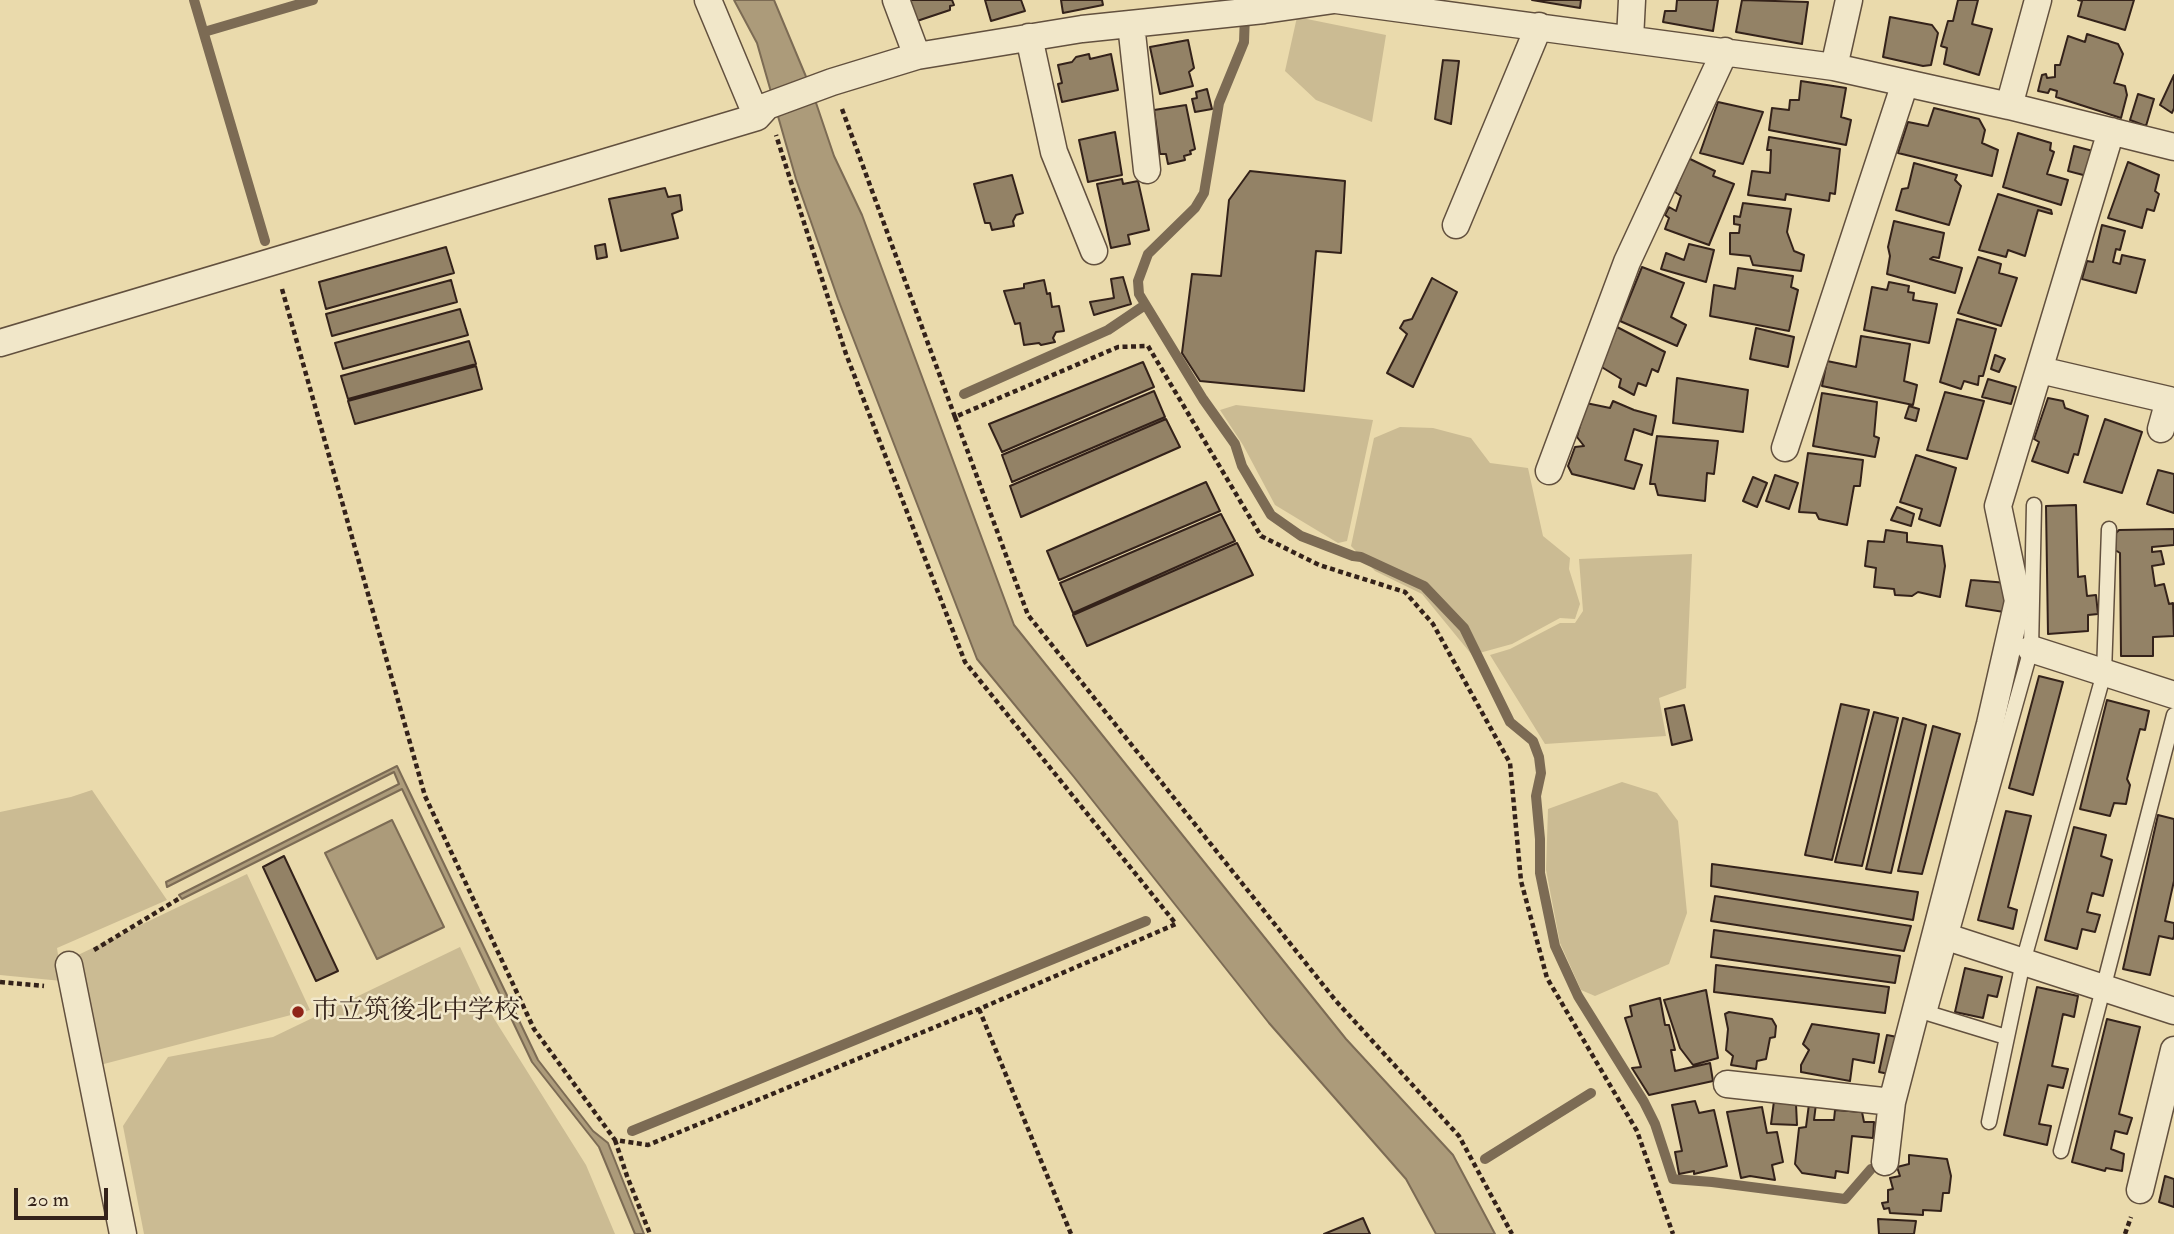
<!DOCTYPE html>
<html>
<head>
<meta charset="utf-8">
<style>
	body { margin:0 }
	#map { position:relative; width:2174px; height:1234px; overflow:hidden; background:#eadaac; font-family:"IM FELL Double Pica",serif }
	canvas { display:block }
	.scale { position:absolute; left:14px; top:1188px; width:94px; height:32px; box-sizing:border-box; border:4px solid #34221a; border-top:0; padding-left:9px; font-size:21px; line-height:24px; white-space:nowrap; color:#34221a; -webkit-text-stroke:5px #f1e7c9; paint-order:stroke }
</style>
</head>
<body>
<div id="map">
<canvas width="2174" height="1234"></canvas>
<div class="scale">20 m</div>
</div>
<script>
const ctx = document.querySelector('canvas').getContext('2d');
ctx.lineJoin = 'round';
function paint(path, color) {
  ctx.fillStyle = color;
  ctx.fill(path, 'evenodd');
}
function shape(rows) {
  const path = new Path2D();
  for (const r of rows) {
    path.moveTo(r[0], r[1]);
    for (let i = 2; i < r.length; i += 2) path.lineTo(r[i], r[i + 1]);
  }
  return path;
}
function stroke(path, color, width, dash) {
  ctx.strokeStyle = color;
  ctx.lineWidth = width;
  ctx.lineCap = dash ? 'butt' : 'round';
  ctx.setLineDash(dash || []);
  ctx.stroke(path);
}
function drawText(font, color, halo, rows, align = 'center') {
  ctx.font = font + ' "IM FELL Double Pica","Noto Serif JP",serif';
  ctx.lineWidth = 5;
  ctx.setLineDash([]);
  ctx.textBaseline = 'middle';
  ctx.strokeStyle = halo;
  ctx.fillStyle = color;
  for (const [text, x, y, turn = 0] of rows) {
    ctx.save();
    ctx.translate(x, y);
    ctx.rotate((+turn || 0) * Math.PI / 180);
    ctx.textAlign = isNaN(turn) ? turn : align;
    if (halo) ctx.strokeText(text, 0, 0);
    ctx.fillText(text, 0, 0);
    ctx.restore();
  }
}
const green = shape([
	[1297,17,1386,35,1372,122,1316,100,1285,71],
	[1236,405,1373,420,1347,541,1338,543,1275,505,1243,445,1220,410],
	[1400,427,1433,428,1471,438,1490,463,1528,468,1543,536,1570,558,1569,569,1580,604,1575,619,1560,618,1512,644,1472,655,1422,594,1375,571,1351,546,1374,438],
	[1692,554,1686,688,1659,698,1666,736,1545,744,1490,655,1510,649,1560,623,1575,623,1583,611,1579,559],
	[1622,782,1657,793,1678,821,1687,913,1669,964,1595,996,1581,990,1560,943,1546,870,1548,809],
	[92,790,167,900,57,948,62,981,0,975,0,812,71,797],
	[247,874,310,1010,100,1065,78,955],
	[460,947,493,1017,586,1165,615,1234,144,1234,123,1126,168,1057,273,1037]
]);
const water = shape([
	[734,0,774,0,812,91,834,156,862,215,1014,625,1346,1039,1453,1155,1495,1234,1436,1234,1406,1179,1269,1023,1074,777,977,659,838,299,796,179,757,43,734,0],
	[397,766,538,1060,593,1131,608,1143,644,1234,635,1234,599,1147,532,1062,402,789,182,899,179,895,399,784,394,772,167,887,166,882,397,766],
	[392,820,444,927,377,959,325,853,392,820]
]);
const stream = shape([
	[194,0,265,241],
	[1245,14,1244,42,1219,103,1204,193,1195,208,1148,254,1138,281,1139,294,1203,399,1235,444,1242,466,1271,515,1301,536,1353,556,1361,557,1424,586,1464,628,1510,722,1533,741,1539,757,1541,773,1536,796,1540,839,1540,873,1555,946,1578,996,1644,1102,1655,1124,1673,1179,1712,1182,1845,1199,1871,1169],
	[204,32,313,0],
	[964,394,1108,330,1145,305],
	[632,1131,1146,921],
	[1485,1159,1591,1093]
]);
const building = shape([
	[908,0,952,0,954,5,950,6,950,10,914,22,908,0],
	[985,0,1021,0,1025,11,991,21,985,0],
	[1061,0,1102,0,1103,5,1063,13,1061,0],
	[1532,0,1581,0,1580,8,1532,0],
	[1677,0,1718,0,1713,31,1663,22,1665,11,1676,11,1677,0],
	[1742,0,1808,2,1802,44,1736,32,1742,0],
	[1958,0,1978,0,1972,24,1992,29,1979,75,1944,64,1947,48,1941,46,1948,21,1953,21,1958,0],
	[2078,0,2134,0,2125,30,2078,16,2082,1,2078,0],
	[1890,17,1932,25,1938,33,1931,65,1923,66,1883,57,1890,17],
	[2087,34,2118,44,2123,54,2114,83,2125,86,2127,95,2121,118,2056,97,2057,91,2050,89,2048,93,2038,91,2042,75,2046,74,2047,78,2055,77,2055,65,2060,65,2068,36,2085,42,2087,34],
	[1188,40,1194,68,1189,72,1193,86,1160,94,1150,47,1188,40],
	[1089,54,1090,59,1111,54,1118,90,1062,102,1058,84,1062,83,1058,65,1072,62,1076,57,1089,54],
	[1443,60,1459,61,1451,124,1435,119,1443,60],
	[2174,75,2174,108,2172,113,2160,105,2174,75],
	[1801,81,1846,88,1841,117,1851,120,1846,145,1769,130,1772,108,1789,110,1790,100,1799,100,1801,81],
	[1207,89,1212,109,1195,112,1192,99,1197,98,1196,92,1207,89],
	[2138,94,2154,99,2146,126,2130,120,2138,94],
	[1718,102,1763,112,1743,164,1700,153,1718,102],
	[1186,105,1195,149,1190,151,1191,154,1184,156,1185,160,1168,164,1166,154,1160,154,1154,110,1186,105],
	[1934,108,1979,119,1985,130,1982,143,1998,150,1992,176,1898,153,1908,122,1928,126,1934,108],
	[1115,132,1122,175,1088,182,1079,140,1115,132],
	[2018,133,2051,143,2050,150,2054,152,2047,174,2068,180,2061,205,2003,187,2018,133],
	[1769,137,1840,149,1835,194,1830,193,1829,201,1786,194,1785,200,1748,195,1752,171,1770,173,1771,150,1767,150,1769,137],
	[2074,146,2093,151,2087,176,2068,171,2074,146],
	[1688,158,1715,171,1713,176,1734,184,1709,245,1665,229,1669,218,1665,215,1669,207,1676,211,1681,196,1675,192,1688,158],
	[2128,162,2159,175,2155,191,2159,194,2154,211,2147,209,2142,228,2108,218,2128,162],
	[1914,163,1957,175,1955,180,1961,186,1949,225,1896,210,1902,189,1908,188,1914,163],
	[1250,171,1345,181,1341,253,1316,251,1304,391,1200,381,1182,353,1192,274,1221,276,1229,200,1250,171],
	[1012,175,1023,213,1016,215,1013,221,1014,226,992,230,990,223,985,223,974,184,1012,175],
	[1122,179,1123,184,1138,181,1149,230,1128,235,1130,244,1111,248,1097,184,1122,179],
	[665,188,668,197,680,195,682,210,672,214,678,238,621,251,609,199,665,188],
	[1998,194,2051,210,2052,214,2038,210,2025,256,2008,250,2006,257,1979,250,1998,194],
	[1743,203,1791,209,1787,232,1794,251,1804,255,1801,271,1753,265,1750,256,1730,254,1730,233,1739,233,1740,225,1734,224,1734,216,1740,217,1743,203],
	[1894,221,1944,233,1939,258,1933,257,1930,259,1962,268,1955,293,1887,274,1890,256,1888,247,1894,221],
	[2102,225,2125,231,2120,250,2116,249,2113,262,2120,264,2122,255,2145,260,2136,293,2082,279,2087,261,2093,262,2102,225],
	[605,244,607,257,597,259,595,246,605,244],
	[1689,244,1714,250,1706,282,1661,269,1666,253,1684,260,1689,244],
	[446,247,454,273,326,309,319,282,446,247],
	[1978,257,2001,264,1999,273,2017,278,2001,326,1958,313,1978,257],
	[1642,267,1684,283,1671,317,1686,325,1677,346,1620,321,1642,267],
	[1738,268,1793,276,1791,287,1798,290,1789,331,1710,316,1714,285,1735,289,1738,268],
	[1123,277,1131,304,1094,315,1090,302,1114,298,1111,279,1123,277],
	[1432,278,1457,292,1413,387,1387,373,1407,334,1400,328,1404,321,1412,319,1432,278],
	[451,280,457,302,332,336,326,314,451,280],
	[1044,280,1047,294,1050,293,1052,307,1059,306,1064,331,1056,332,1053,338,1055,342,1041,345,1039,343,1024,345,1020,323,1015,324,1004,291,1024,288,1024,284,1044,280],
	[1889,282,1909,286,1908,292,1914,293,1913,300,1937,304,1929,343,1864,330,1872,287,1887,290,1889,282],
	[460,309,468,335,343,369,335,343,460,309],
	[1957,319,1996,329,1983,376,1979,376,1978,385,1964,381,1961,389,1940,382,1957,319],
	[1617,327,1665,352,1658,372,1652,369,1646,386,1638,383,1634,395,1619,387,1621,379,1600,366,1617,327],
	[1756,328,1794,337,1788,367,1750,359,1756,328],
	[1861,336,1910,344,1904,381,1917,385,1913,405,1822,386,1827,361,1856,367,1861,336],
	[469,341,476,364,348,399,341,376,469,341],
	[1995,355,2005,359,1999,372,1991,369,1995,355],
	[1143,362,1154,387,1002,452,989,424,1143,362],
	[476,366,482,389,355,424,348,401,476,366],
	[1677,378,1748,390,1743,432,1673,423,1677,378],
	[1988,379,2016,387,2011,404,1982,397,1988,379],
	[1154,391,1165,417,1012,482,1002,455,1154,391],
	[1945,392,1984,401,1967,459,1927,450,1945,392],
	[1822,393,1877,402,1874,436,1879,438,1875,457,1813,446,1822,393],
	[2048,398,2063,401,2065,408,2088,416,2078,455,2074,454,2068,473,2032,461,2039,442,2034,439,2048,398],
	[1613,401,1634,410,1656,416,1652,435,1634,429,1625,460,1642,465,1634,489,1572,474,1568,466,1575,447,1584,446,1577,437,1586,403,1610,408,1613,401],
	[1909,406,1919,409,1916,421,1905,418,1909,406],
	[1166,419,1180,447,1021,517,1010,486,1166,419],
	[2105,419,2142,432,2122,493,2084,482,2105,419],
	[1657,436,1718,441,1714,474,1707,473,1705,501,1658,495,1655,484,1650,484,1657,436],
	[1808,453,1863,460,1860,486,1854,486,1847,525,1819,519,1816,513,1799,512,1808,453],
	[1916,455,1956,468,1940,526,1919,519,1922,509,1900,502,1916,455],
	[2158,470,2174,474,2174,513,2147,504,2158,470],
	[1775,475,1798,483,1789,509,1766,501,1775,475],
	[1753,477,1767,483,1757,507,1743,501,1753,477],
	[1206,482,1220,511,1059,580,1047,551,1206,482],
	[2076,505,2078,577,2085,576,2087,596,2096,595,2098,614,2088,615,2088,631,2048,634,2046,506,2076,505],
	[1897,507,1914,514,1911,526,1891,520,1897,507],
	[1221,514,1235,541,1073,613,1060,583,1221,514],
	[2174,529,2174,545,2152,547,2152,552,2161,551,2164,564,2152,566,2155,586,2164,584,2169,604,2173,603,2174,636,2153,637,2153,656,2121,656,2120,553,2115,550,2116,533,2119,530,2174,529],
	[1886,530,1907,533,1907,542,1942,546,1945,566,1940,597,1918,592,1912,596,1895,595,1894,589,1874,587,1876,568,1865,566,1868,541,1884,542,1886,530],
	[1237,543,1253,575,1087,646,1073,615,1237,543],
	[1971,580,2008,583,2004,612,1966,606,1971,580],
	[2039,676,2063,682,2033,795,2009,788,2039,676],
	[2107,700,2149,711,2145,730,2140,729,2127,779,2130,785,2126,804,2114,803,2110,816,2080,809,2107,700],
	[1841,704,1869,710,1832,860,1805,855,1841,704],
	[1684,705,1692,740,1672,745,1665,709,1684,705],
	[1874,712,1898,718,1862,866,1835,862,1874,712],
	[1903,718,1926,725,1891,873,1866,869,1903,718],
	[1933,726,1960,734,1922,874,1898,871,1933,726],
	[2006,811,2031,816,2008,907,2017,910,2013,929,1978,920,2006,811],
	[2158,815,2174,819,2174,881,2165,921,2174,923,2174,936,2173,939,2159,936,2150,975,2123,969,2158,815],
	[2074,827,2106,835,2101,856,2112,860,2103,896,2092,893,2087,912,2100,915,2095,932,2082,929,2077,949,2045,940,2074,827],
	[284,856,338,971,316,981,263,867,284,856],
	[1712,864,1918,892,1913,920,1711,886,1712,864],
	[1715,896,1911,926,1904,951,1711,921,1715,896],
	[1714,930,1900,956,1895,983,1711,957,1714,930],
	[1716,965,1889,987,1885,1013,1714,992,1716,965],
	[1965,968,2002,977,1997,997,1988,995,1983,1018,1955,1012,1965,968],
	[2037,987,2078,996,2074,1017,2063,1014,2052,1066,2068,1069,2063,1088,2048,1085,2039,1124,2051,1126,2047,1145,2004,1135,2037,987],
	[1706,990,1718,1058,1693,1065,1680,1048,1664,1000,1706,990],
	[1660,998,1665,1025,1669,1025,1675,1050,1671,1050,1675,1071,1710,1063,1713,1081,1649,1095,1632,1068,1641,1067,1625,1018,1632,1016,1630,1006,1660,998],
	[1729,1012,1772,1019,1776,1026,1775,1037,1770,1038,1766,1059,1757,1061,1756,1069,1731,1065,1733,1056,1726,1050,1728,1029,1725,1014,1729,1012],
	[2107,1019,2140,1027,2119,1114,2132,1118,2127,1134,2115,1131,2111,1149,2124,1154,2122,1171,2106,1168,2105,1171,2072,1162,2107,1019],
	[1812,1024,1879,1034,1874,1063,1853,1059,1850,1081,1801,1072,1801,1065,1809,1050,1803,1044,1812,1024],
	[1887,1035,1897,1037,1889,1074,1879,1072,1887,1035],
	[1695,1101,1699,1113,1714,1110,1727,1166,1694,1174,1694,1171,1679,1174,1675,1152,1682,1151,1672,1105,1695,1101],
	[1774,1101,1796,1104,1797,1125,1771,1124,1774,1101],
	[1809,1104,1816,1104,1814,1120,1834,1120,1835,1110,1862,1112,1864,1122,1874,1122,1873,1138,1852,1136,1848,1173,1836,1171,1835,1178,1802,1173,1795,1164,1799,1128,1806,1127,1809,1104],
	[1762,1107,1767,1133,1777,1132,1783,1162,1772,1165,1775,1180,1750,1176,1741,1178,1727,1112,1762,1107],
	[1909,1155,1947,1159,1951,1176,1949,1193,1943,1193,1941,1211,1923,1210,1923,1215,1890,1213,1889,1208,1884,1209,1882,1203,1888,1202,1888,1190,1893,1189,1890,1178,1900,1176,1897,1167,1909,1164,1909,1155],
	[2165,1176,2174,1179,2174,1207,2159,1202,2165,1176],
	[1363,1218,1370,1234,1324,1234,1363,1218],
	[1878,1219,1916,1221,1914,1234,1879,1234,1878,1219]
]);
const path = shape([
	[842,109,955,417,1118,347,1148,346,1261,536,1319,565,1405,592,1433,624,1510,763,1521,881,1547,978,1637,1131,1673,1234],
	[282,289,425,796,534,1029,615,1140,648,1145,979,1009,1176,924,965,662,846,354,776,135],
	[955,417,1028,615,1336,1001,1459,1136,1512,1234],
	[94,950,180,898],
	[0,982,44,986],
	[979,1009,1071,1234],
	[615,1140,627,1176,650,1234],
	[2125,1234,2131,1217]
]);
const lane = shape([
	[1921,1011,2006,1037],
	[1929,1013,2031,649,2034,505],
	[1989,1122,2023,962,2104,673,2109,529],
	[2061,1151,2174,715]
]);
const street = shape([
	[708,0,757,117],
	[896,0,917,56],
	[1336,0,1834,67,2009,106,2174,147],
	[1131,24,1147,170],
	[1029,37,1054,152,1094,251],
	[1630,39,1632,0],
	[1834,67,1849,0],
	[2009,106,2038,0],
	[1456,225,1539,26],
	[0,343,757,117,767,106,832,82,917,56,1082,29,1264,10,1334,0],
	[2040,370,2169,400,2161,429],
	[1785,448,1905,83],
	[1549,471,1627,262,1725,51],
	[2031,649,2174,695],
	[1950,938,2174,1011],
	[69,965,123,1234],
	[1727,1084,1892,1102],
	[1885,1162,1892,1102,1990,724,2018,601,1998,506,2111,131],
	[2140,1190,2174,1050]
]);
const markers = [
	[298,1012,7,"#8f2418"]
];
const poiNames = [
	["市立筑後北中学校",312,1012]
];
paint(green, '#cbbb93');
paint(water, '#ac9b7a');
stroke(water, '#7c6b54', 2);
stroke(stream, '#7c6b54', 10);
paint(building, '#938266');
stroke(building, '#34221a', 2);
stroke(lane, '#62503e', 17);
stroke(street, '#62503e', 29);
stroke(path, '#34221a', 4.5, [5, 3.5]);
stroke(lane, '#f1e7c9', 14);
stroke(street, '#f1e7c9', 26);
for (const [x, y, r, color] of markers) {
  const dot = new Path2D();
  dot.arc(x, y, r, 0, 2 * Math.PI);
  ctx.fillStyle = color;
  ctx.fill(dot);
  stroke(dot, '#f1e7c9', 2.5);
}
drawText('26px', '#34221a', '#f1e7c9', poiNames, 'left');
</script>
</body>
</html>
